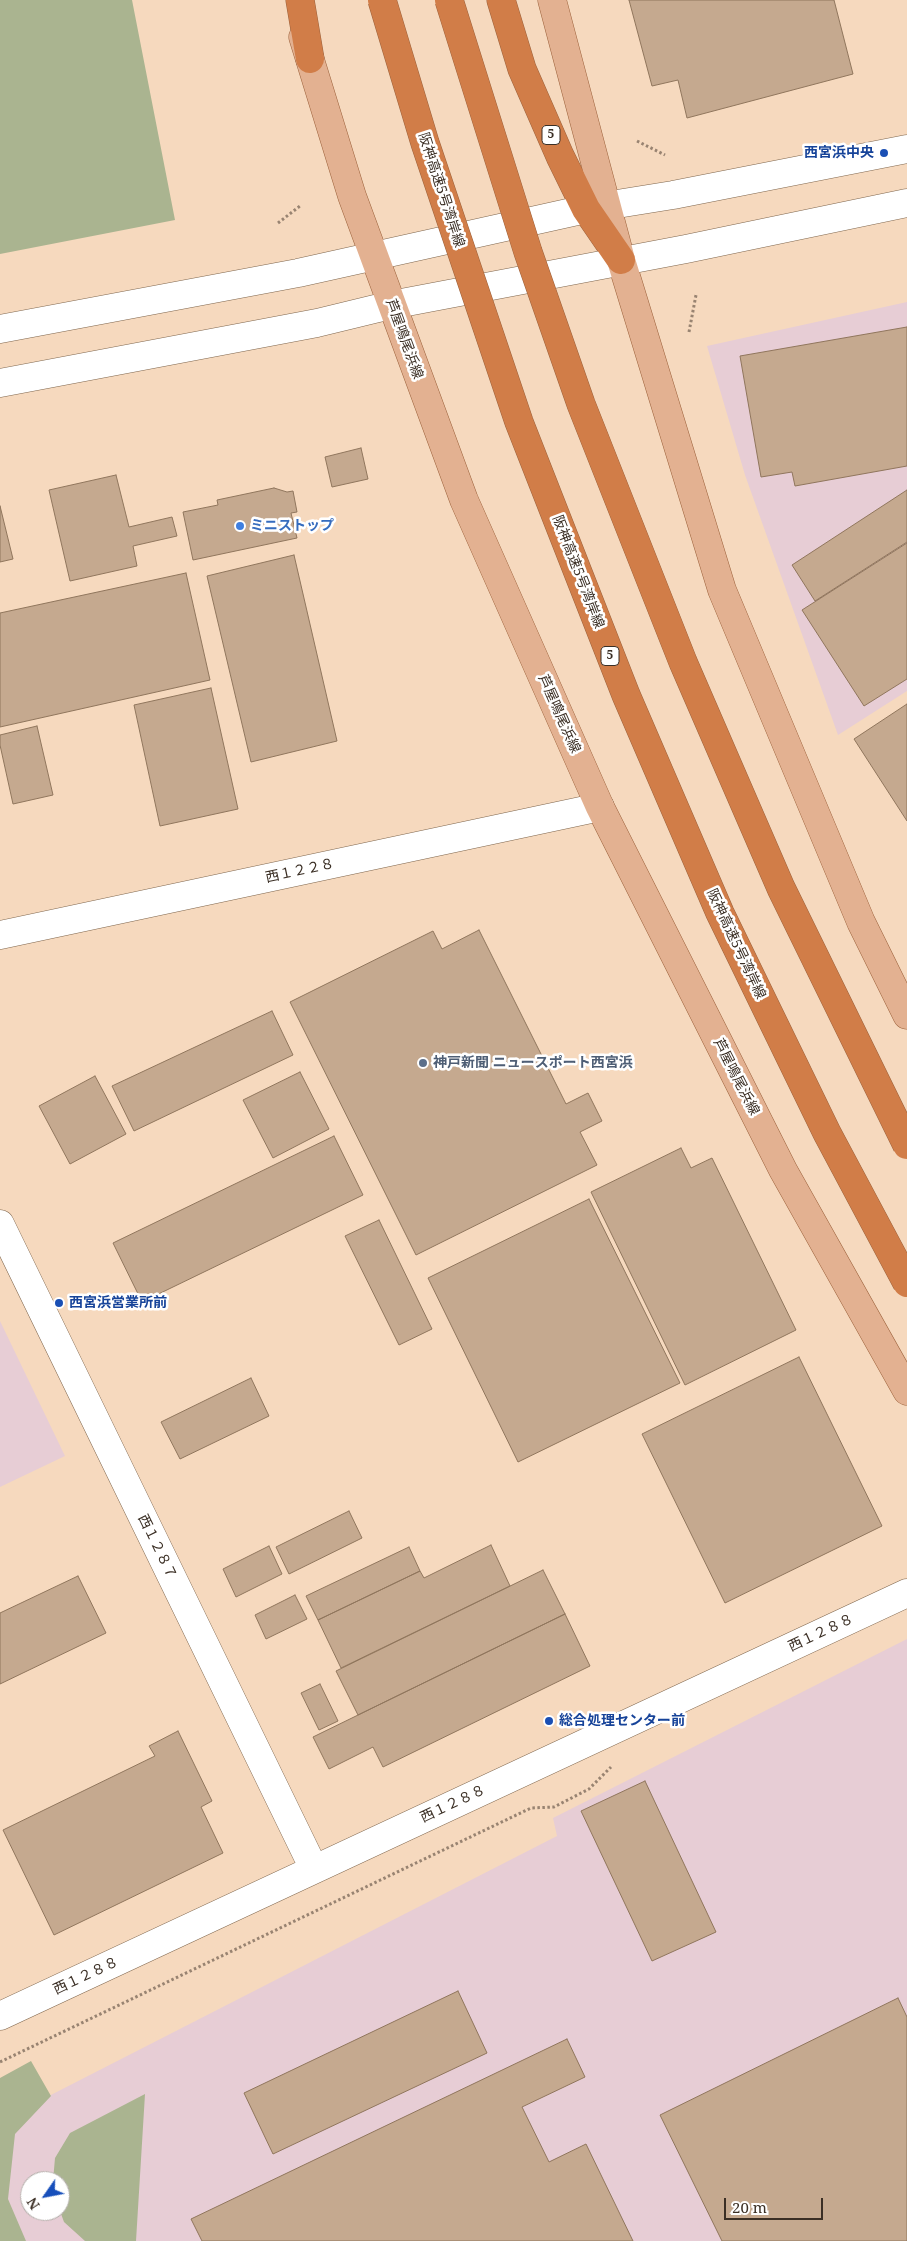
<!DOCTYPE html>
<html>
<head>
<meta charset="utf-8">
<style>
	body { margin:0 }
	#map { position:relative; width:907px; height:2241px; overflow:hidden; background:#f6d9be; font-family:"Noto Serif",serif }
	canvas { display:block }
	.north { position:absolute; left:20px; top:2171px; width:50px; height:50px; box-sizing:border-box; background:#fff; border:1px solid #b1aca8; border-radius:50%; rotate:237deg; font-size:14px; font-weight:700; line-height:20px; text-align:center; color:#3b2f25 }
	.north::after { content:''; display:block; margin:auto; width:18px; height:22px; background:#174fbb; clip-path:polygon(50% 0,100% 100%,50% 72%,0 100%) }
	.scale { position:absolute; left:724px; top:2198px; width:99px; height:22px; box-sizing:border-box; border:2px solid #3b2f25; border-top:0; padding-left:6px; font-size:15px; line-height:18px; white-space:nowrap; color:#3b2f25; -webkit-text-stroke:4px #fff; paint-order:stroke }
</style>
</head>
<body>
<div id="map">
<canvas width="907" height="2241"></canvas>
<div class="north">N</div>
<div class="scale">20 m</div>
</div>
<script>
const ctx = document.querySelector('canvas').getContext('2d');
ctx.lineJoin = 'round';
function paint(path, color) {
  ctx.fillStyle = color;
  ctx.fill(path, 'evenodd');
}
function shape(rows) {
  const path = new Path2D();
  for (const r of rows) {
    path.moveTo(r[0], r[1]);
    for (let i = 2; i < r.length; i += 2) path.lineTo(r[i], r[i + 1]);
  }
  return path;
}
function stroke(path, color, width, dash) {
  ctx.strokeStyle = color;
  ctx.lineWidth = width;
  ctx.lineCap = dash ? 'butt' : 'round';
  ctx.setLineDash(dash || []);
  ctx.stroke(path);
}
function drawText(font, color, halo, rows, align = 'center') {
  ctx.font = font + ' "Noto Serif","Noto Sans JP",serif';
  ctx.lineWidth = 5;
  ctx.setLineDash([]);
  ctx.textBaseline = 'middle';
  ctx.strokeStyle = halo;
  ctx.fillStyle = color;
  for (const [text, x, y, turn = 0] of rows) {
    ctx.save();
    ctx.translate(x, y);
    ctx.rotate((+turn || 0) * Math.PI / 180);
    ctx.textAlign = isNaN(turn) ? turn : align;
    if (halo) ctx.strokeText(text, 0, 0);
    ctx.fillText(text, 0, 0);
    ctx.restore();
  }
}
const industrial = shape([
	[907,302,907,691,838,735,745,475,707,346],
	[0,1321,65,1456,0,1487],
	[907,1639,907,2241,20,2241,0,2202,0,2121,557,1836,553,1818],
	[30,2181,60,2181,60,2211,30,2211]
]);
const green = shape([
	[0,0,132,0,175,220,0,254],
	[31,2061,51,2096,15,2134,8,2199,26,2241,0,2241,0,2078],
	[145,2094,136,2241,85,2241,64,2222,60,2211,60,2181,53,2181,55,2158,70,2133]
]);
const building = shape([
	[629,0,834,0,853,74,687,118,678,80,652,86,629,0],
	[907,327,907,466,795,486,792,472,761,477,740,356,907,327],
	[361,448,368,479,332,487,325,457,361,448],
	[116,475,129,527,172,517,177,536,133,546,137,566,70,581,49,490,116,475],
	[274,488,287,492,293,491,297,512,291,513,297,538,193,560,183,512,218,505,217,500,274,488],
	[907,490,907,542,815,601,792,565,907,490],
	[0,506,13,559,0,562,0,506],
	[907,543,907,679,864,706,802,610,907,543],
	[294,555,337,741,251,762,207,576,294,555],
	[186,573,210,680,0,727,0,613,186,573],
	[211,688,238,809,160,826,134,705,211,688],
	[907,704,907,821,854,739,907,704],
	[37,726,53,795,13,804,0,745,0,735,37,726],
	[479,930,566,1104,588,1093,602,1121,580,1132,597,1165,416,1255,290,1002,433,931,442,949,479,930],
	[272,1011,293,1055,134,1131,112,1086,272,1011],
	[300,1072,329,1129,273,1158,243,1100,300,1072],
	[95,1076,126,1134,70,1164,39,1106,95,1076],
	[334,1136,363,1195,142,1302,113,1243,334,1136],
	[681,1148,691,1168,712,1158,796,1330,685,1385,591,1192,681,1148],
	[589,1199,680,1383,518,1462,428,1278,589,1199],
	[379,1220,432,1329,399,1345,345,1236,379,1220],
	[799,1357,882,1526,725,1603,642,1434,799,1357],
	[251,1378,269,1416,180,1459,161,1422,251,1378],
	[349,1511,362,1538,289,1574,276,1547,349,1511],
	[491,1545,510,1586,341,1668,318,1620,420,1571,424,1578,491,1545],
	[269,1546,282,1574,236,1597,223,1569,269,1546],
	[409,1547,420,1571,318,1620,306,1596,409,1547],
	[543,1570,565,1614,358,1715,336,1671,543,1570],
	[78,1576,106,1633,0,1684,0,1613,78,1576],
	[295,1595,307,1619,266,1639,255,1615,295,1595],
	[565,1614,590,1666,383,1767,373,1747,329,1769,313,1737,565,1614],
	[320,1684,338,1721,319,1730,301,1693,320,1684],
	[178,1731,212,1801,201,1807,223,1853,54,1935,3,1830,155,1756,149,1746,178,1731],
	[645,1781,716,1932,652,1961,581,1811,645,1781],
	[458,1991,487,2053,273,2154,244,2093,458,1991],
	[898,1998,907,2017,907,2241,722,2241,660,2115,898,1998],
	[567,2039,585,2077,522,2107,549,2162,586,2144,633,2241,202,2241,191,2219,567,2039]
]);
const path = shape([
	[637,141,665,155],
	[278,223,300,206],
	[689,332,696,295],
	[0,2062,531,1808,554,1807,589,1789,611,1767]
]);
const minor = shape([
	[0,329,298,273,586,209,673,195,907,149],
	[0,383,317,323,391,305,686,249,907,203],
	[0,935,600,807],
	[0,1224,314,1869],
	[0,2016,907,1593]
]);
const major = shape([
	[552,0,621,260,722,590,861,922,907,1015],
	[303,37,352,196,464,500,600,807,783,1170,907,1391]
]);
const highway = shape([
	[300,0,310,59],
	[501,0,522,69,560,156,586,209,621,260]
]);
const highwayBridge = shape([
	[382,0,425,143,519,422,626,695,720,913,827,1133,907,1283],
	[449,0,528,252,581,404,683,662,781,888,907,1145]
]);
const markers = [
	[884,153,5,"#1a4fb4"],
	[240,526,5,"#3f7fe0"],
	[423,1063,5,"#5c6f8a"],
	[59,1303,5,"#1a4fb4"],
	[549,1721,5,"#1a4fb4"]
];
const shields = [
	[551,135,18],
	[610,656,18]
];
const shieldNames = [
	["5",551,135],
	["5",610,656]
];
const transitNames = [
	["西宮浜中央",874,153,"right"],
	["西宮浜営業所前",69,1303],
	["総合処理センター前",559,1721]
];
const streetNames = [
	["阪神高速5号湾岸線",441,190,72],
	["芦屋鳴尾浜線",404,339,70],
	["阪神高速5号湾岸線",578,572,69],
	["芦屋鳴尾浜線",559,714,66],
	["西１２２８",300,871,-12],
	["阪神高速5号湾岸線",736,944,65],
	["芦屋鳴尾浜線",736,1077,63],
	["西１２８７",157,1547,64],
	["西１２８８",821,1633,-25],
	["西１２８８",453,1804,-25],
	["西１２８８",86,1976,-25]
];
const shopNames = [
	["ミニストップ",250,526]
];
const serviceNames = [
	["神戸新聞 ニュースポート西宮浜",433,1063]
];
paint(industrial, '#e7cdd5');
paint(green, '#aab490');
paint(building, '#c5a98f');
stroke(building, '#90765d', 1);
stroke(minor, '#7f664d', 29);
stroke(major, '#9c623c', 29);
stroke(highway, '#9c623c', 29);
stroke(path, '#988371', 3, [2.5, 2.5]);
stroke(minor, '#fff', 28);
stroke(major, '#e3b191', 28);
stroke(highway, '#d17d48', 28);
stroke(highwayBridge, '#9c623c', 29, []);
stroke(highwayBridge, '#d17d48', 28);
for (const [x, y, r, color] of markers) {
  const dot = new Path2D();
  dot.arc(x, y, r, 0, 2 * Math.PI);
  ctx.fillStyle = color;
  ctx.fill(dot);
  stroke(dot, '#fff', 2);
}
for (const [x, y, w] of shields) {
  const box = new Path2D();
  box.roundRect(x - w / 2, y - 9.5, w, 19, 4);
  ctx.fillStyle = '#fff';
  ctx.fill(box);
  stroke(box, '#3b2f25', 1);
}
drawText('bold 12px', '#3b2f25', null, shieldNames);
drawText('bold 14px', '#164399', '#fff', transitNames, 'left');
drawText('14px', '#3b2f25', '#fff', streetNames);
drawText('bold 14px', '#366cbe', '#fff', shopNames, 'left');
drawText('bold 14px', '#4e5e75', '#fff', serviceNames, 'left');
</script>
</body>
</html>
